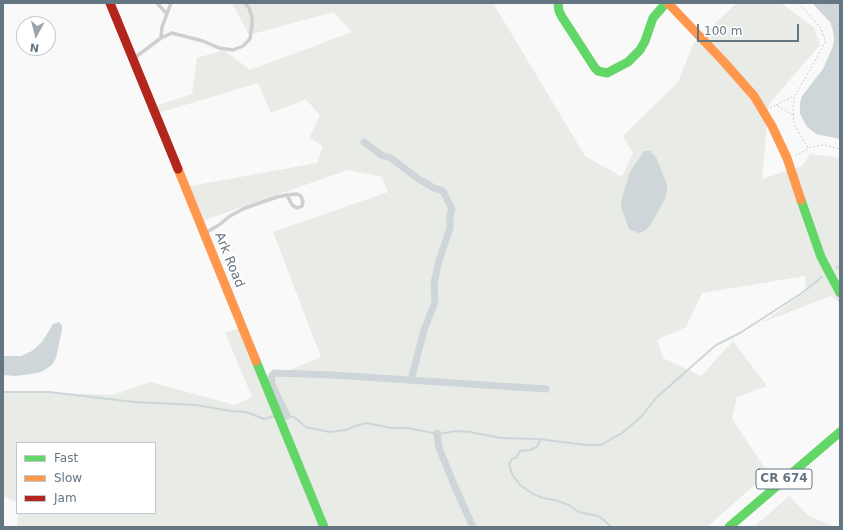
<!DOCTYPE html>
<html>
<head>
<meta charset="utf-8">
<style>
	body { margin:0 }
	#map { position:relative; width:843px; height:530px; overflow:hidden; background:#f9f9f9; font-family:"DejaVu Sans",sans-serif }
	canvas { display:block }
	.frame { position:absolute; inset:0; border:4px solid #657683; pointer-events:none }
	.legend { position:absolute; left:16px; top:442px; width:140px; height:72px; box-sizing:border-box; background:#fff; border:1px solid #c1c8cd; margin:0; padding:5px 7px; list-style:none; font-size:12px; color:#657683 }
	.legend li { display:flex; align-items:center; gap:8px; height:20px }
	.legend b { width:20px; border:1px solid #c1c8cd }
	.north { position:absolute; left:16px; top:16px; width:40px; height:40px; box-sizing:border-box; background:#fff; border:1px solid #c1c8cd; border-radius:50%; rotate:187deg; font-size:11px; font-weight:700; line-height:16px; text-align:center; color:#657683 }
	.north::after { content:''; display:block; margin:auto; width:14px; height:18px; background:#99a4ac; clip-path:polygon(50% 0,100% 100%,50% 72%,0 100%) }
	.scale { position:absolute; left:697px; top:24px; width:102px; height:18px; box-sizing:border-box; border:2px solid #657683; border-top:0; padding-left:5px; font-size:12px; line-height:14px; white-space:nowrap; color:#657683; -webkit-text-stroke:3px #fff; paint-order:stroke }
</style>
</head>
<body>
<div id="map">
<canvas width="843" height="530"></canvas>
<div class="frame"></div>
<ul class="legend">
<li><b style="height:5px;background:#63d668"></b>Fast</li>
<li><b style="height:5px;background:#ff974d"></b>Slow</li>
<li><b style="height:5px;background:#b3261e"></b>Jam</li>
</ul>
<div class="north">N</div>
<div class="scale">100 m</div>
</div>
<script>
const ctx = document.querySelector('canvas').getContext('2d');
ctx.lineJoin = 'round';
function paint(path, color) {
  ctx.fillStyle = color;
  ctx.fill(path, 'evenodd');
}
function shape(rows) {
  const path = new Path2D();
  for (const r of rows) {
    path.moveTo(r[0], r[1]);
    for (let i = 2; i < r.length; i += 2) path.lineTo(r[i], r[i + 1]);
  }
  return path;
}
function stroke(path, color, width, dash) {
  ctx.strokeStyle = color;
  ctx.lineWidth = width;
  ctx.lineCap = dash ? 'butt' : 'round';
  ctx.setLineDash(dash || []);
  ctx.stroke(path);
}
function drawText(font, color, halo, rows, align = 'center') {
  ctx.font = font + ' "DejaVu Sans",sans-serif';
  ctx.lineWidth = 4;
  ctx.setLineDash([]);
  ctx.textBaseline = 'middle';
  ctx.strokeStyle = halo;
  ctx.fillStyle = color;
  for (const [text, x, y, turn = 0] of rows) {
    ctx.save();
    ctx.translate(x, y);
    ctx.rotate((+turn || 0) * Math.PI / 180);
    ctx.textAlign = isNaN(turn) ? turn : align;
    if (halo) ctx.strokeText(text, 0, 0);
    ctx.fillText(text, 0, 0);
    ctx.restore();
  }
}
const green = shape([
	[232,3,493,3,585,156,622,177,633,153,623,136,678,82,693,44,737,3,781,3,814,28,820,45,769,104,762,179,802,166,810,154,840,158,840,303,831,296,763,322,806,292,805,276,702,293,686,327,657,340,663,358,701,376,733,341,767,386,737,397,732,419,768,473,707,527,17,527,18,513,155,513,155,443,17,443,17,503,3,496,3,391,112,395,150,382,235,405,252,397,225,332,242,328,264,381,321,357,273,232,388,192,382,177,348,170,199,222,185,187,317,163,323,146,309,138,320,116,306,99,271,113,258,83,155,114,152,107,192,94,197,58,224,50,250,70,352,32,333,12,249,35],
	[789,496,809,516,831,525,833,527,754,527]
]);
const water = shape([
	[812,3,839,3,840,139,816,134,807,127,800,114,800,103,802,96,823,69,833,46,834,39,833,31,830,22],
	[644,151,650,151,656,157,667,185,667,192,664,201,649,227,644,231,638,233,629,229,622,210,621,201,630,172],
	[59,322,62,325,62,330,56,358,52,365,43,371,37,373,16,376,3,375,3,356,21,356,32,351,42,342,53,324]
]);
const stream = shape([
	[836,268,840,266],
	[3,392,49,392,134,402,196,405,231,411,246,412,264,419,274,416],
	[287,416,294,417,306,427,329,432,346,430,355,426,366,423,392,428,408,428,438,434,456,431,470,432,501,438,539,439,586,445,601,445,622,433,641,417,656,398,716,345,740,333,802,293,822,277],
	[540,440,537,447,530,450,520,451,516,458,512,459,509,464,512,474,520,485,533,494,543,498,555,500,569,505,579,512,598,516,605,521,611,527]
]);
const canal = shape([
	[364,142,381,155,391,158,417,178,434,188,443,191,452,209,450,216,450,228,439,261,434,283,435,302,424,330,411,380],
	[287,416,272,384,271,377,274,373,333,375,546,389],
	[437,433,439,448,455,487,473,527]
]);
const path = shape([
	[798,3,821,28,825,40,825,43,795,96,793,106,794,124,808,148,823,145,840,149],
	[770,108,776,105],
	[793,115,776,105,794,96],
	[795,156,808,149]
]);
const lane = shape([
	[157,3,166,13],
	[161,38,162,27,171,3],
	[133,59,161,38,172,33,203,41,219,48,233,50,243,46,250,39,252,25,252,17,249,8,245,3],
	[205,233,219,225,230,216,245,208,277,197,287,195,297,194,301,196,303,202,302,206,297,208,292,205,287,195]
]);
const fast = shape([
	[558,3,559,11,562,17,595,68,598,71,607,73,628,62,640,50,645,41,653,18,666,3],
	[801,200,821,257,840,293],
	[256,361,324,527],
	[729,527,840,432]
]);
const slow = shape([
	[668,3,724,62,754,96,772,126,787,158,801,200],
	[178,169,256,361]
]);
const jam = shape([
	[110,3,178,169]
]);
const shields = [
	[784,479,56]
];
const shieldNames = [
	["CR 674",784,479]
];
const streetNames = [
	["Ark Road",229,260,68]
];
paint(green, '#e8ebe6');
paint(water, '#ced6d9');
stroke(stream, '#ced6d9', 2);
stroke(canal, '#ced6d9', 7);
stroke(path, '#cbcccd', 1, [2, 2]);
stroke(lane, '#cecfd0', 3.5);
stroke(fast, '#63d668', 9);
stroke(slow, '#ff974d', 9);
stroke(jam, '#b3261e', 9);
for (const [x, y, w] of shields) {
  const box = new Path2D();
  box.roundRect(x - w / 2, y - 10, w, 20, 3);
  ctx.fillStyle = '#fff';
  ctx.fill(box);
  stroke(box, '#657683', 1);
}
drawText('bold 12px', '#657683', null, shieldNames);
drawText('13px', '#657683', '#fff', streetNames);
</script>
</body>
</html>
